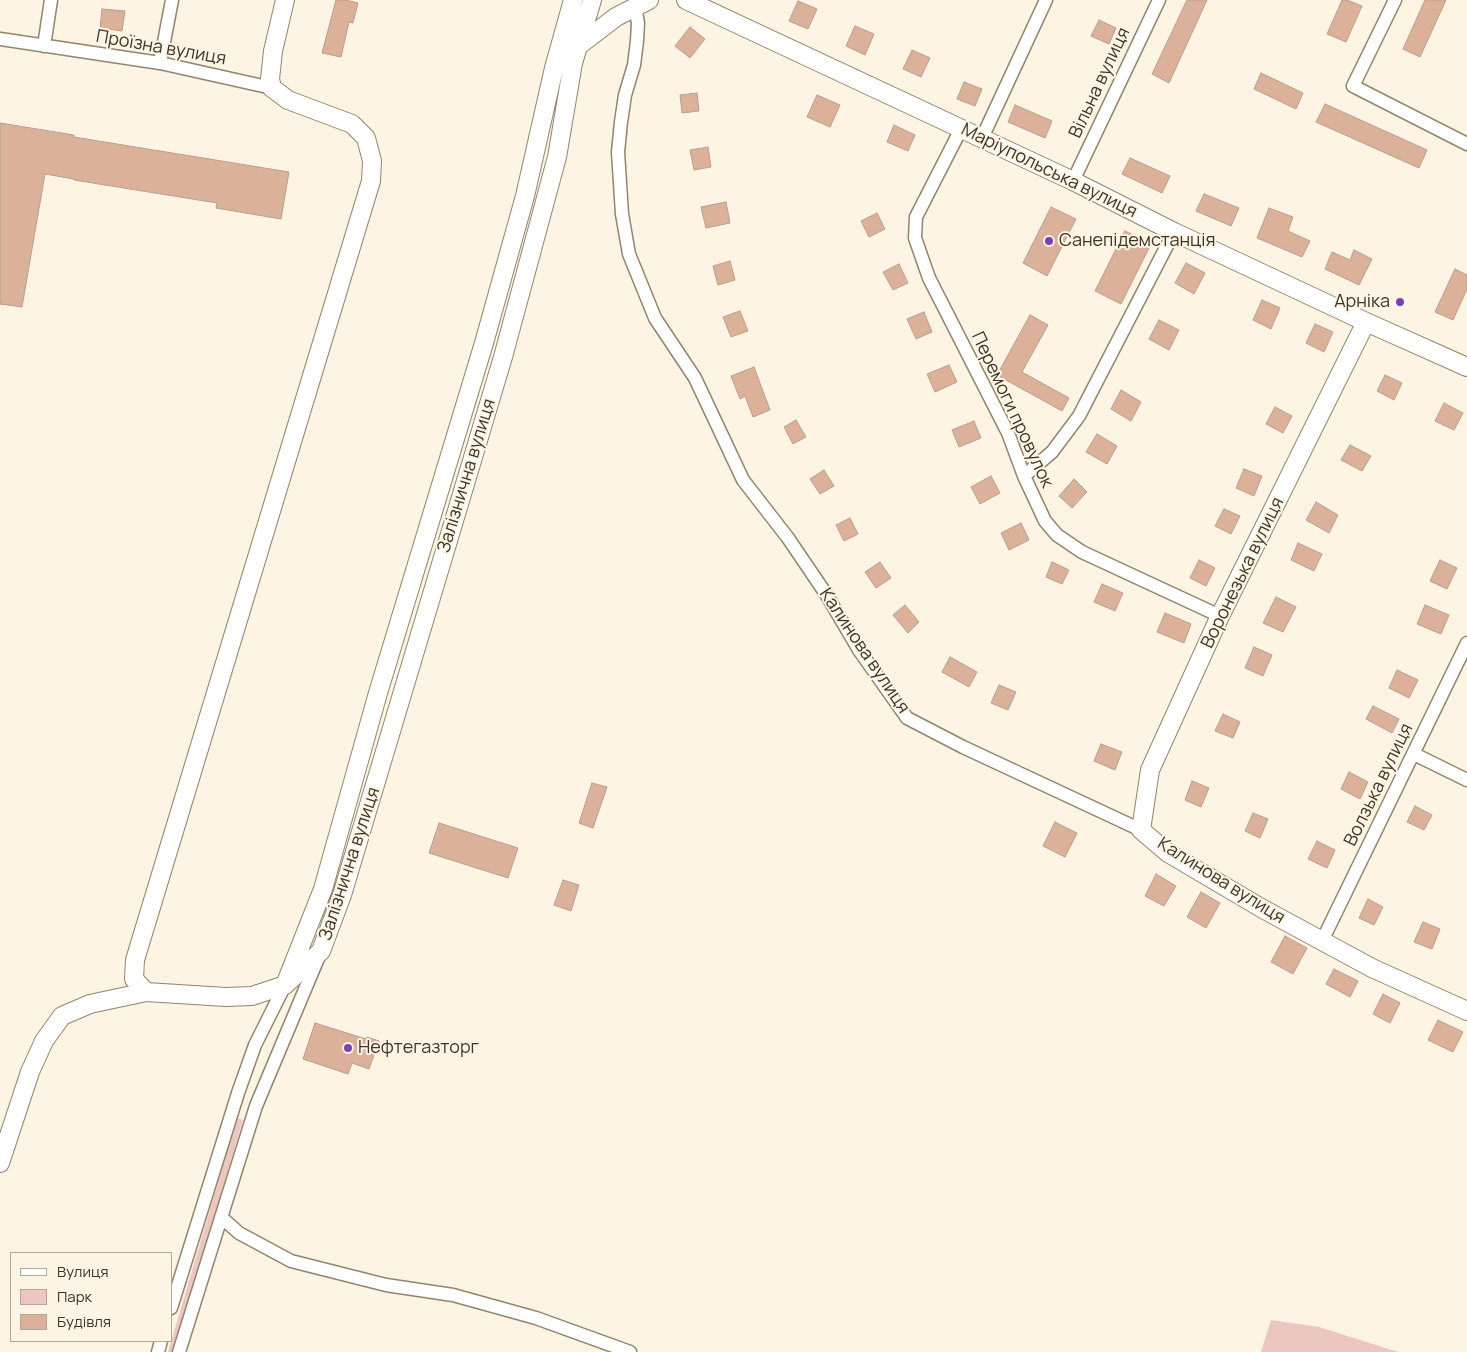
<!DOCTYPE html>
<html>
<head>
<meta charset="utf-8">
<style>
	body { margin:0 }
	#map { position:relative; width:1467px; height:1352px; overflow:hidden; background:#fef4e3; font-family:Manrope,sans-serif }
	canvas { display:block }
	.legend { position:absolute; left:10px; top:1252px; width:162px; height:90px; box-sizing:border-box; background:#fef4e3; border:1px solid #b0a899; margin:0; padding:6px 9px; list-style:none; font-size:15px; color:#3b352a }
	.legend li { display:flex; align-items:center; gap:10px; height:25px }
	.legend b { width:25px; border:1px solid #b0a899 }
</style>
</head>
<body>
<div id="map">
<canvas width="1467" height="1352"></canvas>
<ul class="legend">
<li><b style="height:6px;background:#fff"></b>Вулиця</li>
<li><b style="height:14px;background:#eec6c1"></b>Парк</li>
<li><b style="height:14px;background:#dbb299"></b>Будівля</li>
</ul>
</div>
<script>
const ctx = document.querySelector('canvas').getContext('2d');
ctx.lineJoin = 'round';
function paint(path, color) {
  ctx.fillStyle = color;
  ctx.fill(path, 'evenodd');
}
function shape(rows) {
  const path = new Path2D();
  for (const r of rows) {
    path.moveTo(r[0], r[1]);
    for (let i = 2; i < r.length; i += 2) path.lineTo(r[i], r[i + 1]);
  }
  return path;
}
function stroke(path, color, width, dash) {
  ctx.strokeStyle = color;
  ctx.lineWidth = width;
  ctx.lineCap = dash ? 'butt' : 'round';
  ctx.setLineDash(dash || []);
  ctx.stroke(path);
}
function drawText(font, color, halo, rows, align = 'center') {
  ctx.font = font + ' Manrope,sans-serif';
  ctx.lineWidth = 4;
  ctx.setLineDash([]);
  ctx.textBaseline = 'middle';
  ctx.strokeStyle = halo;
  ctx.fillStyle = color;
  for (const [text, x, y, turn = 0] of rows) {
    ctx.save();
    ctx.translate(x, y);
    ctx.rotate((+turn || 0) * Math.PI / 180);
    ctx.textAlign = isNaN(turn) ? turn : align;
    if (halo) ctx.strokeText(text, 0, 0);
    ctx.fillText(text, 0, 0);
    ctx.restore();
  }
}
const green = shape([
	[237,1118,243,1120,174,1352,168,1352],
	[1271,1320,1319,1327,1398,1352,1261,1352]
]);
const building = shape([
	[336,0,346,0,358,3,353,23,349,22,341,57,322,53,336,0],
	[1187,0,1207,0,1169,83,1152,74,1187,0],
	[1342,0,1347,0,1362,6,1346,42,1327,34,1342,0],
	[1425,0,1446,0,1420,57,1403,49,1425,0],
	[798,1,817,9,808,29,789,21,798,1],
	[102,9,125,11,122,31,100,28,102,9],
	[1099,20,1116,28,1109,44,1091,36,1099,20],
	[855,26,874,34,865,55,846,46,855,26],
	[690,27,705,39,690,58,675,46,690,27],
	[912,50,930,58,921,77,903,69,912,50],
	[1261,73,1303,93,1296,109,1254,89,1261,73],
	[964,82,982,89,975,106,957,99,964,82],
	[697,93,699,111,682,113,680,95,697,93],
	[817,95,840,105,830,127,807,117,817,95],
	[1325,104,1427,150,1419,168,1316,122,1325,104],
	[1015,105,1052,121,1045,138,1008,122,1015,105],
	[0,123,74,135,74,137,289,172,281,219,216,208,217,203,74,180,74,179,45,174,22,307,0,304,0,123],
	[894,125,915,135,908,151,887,142,894,125],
	[708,147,711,167,694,170,690,150,708,147],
	[1130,158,1170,176,1162,193,1122,174,1130,158],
	[1204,194,1239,208,1231,226,1196,211,1204,194],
	[726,202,730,223,706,228,701,207,726,202],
	[1051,207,1076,219,1047,276,1023,263,1051,207],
	[1269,208,1293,217,1288,231,1310,241,1302,257,1257,238,1269,208],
	[877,213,885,229,869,237,861,221,877,213],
	[1125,231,1151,244,1121,304,1095,291,1125,231],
	[1354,250,1372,259,1359,285,1325,269,1332,252,1350,260,1354,250],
	[730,261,735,280,718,285,713,266,730,261],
	[1186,263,1205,273,1194,294,1175,283,1186,263],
	[899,264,908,283,893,290,883,272,899,264],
	[1455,269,1467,275,1467,289,1453,320,1435,312,1455,269],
	[1262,300,1280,308,1271,329,1253,320,1262,300],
	[740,311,748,331,731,337,723,317,740,311],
	[924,312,932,332,916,339,907,319,924,312],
	[1030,315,1048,325,1022,372,1069,398,1062,411,997,375,1030,315],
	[1159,320,1179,330,1169,350,1149,339,1159,320],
	[1315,324,1333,332,1324,352,1306,343,1315,324],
	[949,365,957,382,935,392,927,374,949,365],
	[754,367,770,410,753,417,745,396,740,399,731,376,754,367],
	[1385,375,1402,383,1394,400,1377,391,1385,375],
	[1121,390,1141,402,1131,421,1111,409,1121,390],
	[1444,403,1463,413,1454,430,1435,421,1444,403],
	[1275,407,1292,416,1283,433,1266,424,1275,407],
	[796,420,806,437,793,444,784,427,796,420],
	[974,421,981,438,959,447,952,430,974,421],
	[1097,434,1117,446,1107,464,1086,452,1097,434],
	[1350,445,1371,456,1362,471,1341,460,1350,445],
	[1244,469,1262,476,1254,496,1236,488,1244,469],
	[824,470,834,486,820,494,810,479,824,470],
	[991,476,1000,493,980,504,971,487,991,476],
	[1074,479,1087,492,1072,508,1059,496,1074,479],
	[1316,502,1338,515,1329,533,1306,520,1316,502],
	[1224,509,1240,516,1231,534,1215,526,1224,509],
	[850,518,858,534,844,541,836,525,850,518],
	[1021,523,1029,540,1009,550,1001,533,1021,523],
	[1298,543,1322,554,1314,571,1291,560,1298,543],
	[1199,560,1215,568,1206,586,1190,578,1199,560],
	[1440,560,1457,568,1447,589,1430,581,1440,560],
	[880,562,891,578,876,588,865,572,880,562],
	[1052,562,1069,570,1062,584,1046,577,1052,562],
	[1102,584,1123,593,1115,611,1094,602,1102,584],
	[1276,597,1296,607,1283,632,1263,623,1276,597],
	[905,605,919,622,908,633,893,615,905,605],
	[1425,605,1449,615,1441,634,1417,624,1425,605],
	[1165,613,1191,624,1184,643,1157,632,1165,613],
	[1254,647,1272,655,1263,676,1245,668,1254,647],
	[950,657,977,672,969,687,942,672,950,657],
	[1397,670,1418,680,1409,698,1389,688,1397,670],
	[999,685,1016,692,1008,710,991,703,999,685],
	[1373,706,1399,719,1392,733,1366,719,1373,706],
	[1223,714,1240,722,1233,738,1215,731,1223,714],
	[1101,744,1122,752,1115,770,1094,761,1101,744],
	[1349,772,1368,782,1360,799,1341,789,1349,772],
	[1192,781,1209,788,1201,807,1185,800,1192,781],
	[592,783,607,787,593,828,579,823,592,783],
	[1415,806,1432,815,1424,830,1407,822,1415,806],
	[1253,813,1268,819,1260,838,1245,831,1253,813],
	[1055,822,1077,833,1065,857,1043,846,1055,822],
	[439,823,518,848,508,878,429,853,439,823],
	[1317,841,1335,850,1327,868,1308,859,1317,841],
	[1156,874,1176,886,1164,906,1145,896,1156,874],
	[563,880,579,885,571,911,554,905,563,880],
	[1201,892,1220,903,1206,928,1187,917,1201,892],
	[1368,899,1383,907,1374,925,1359,918,1368,899],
	[1423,922,1440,929,1432,949,1414,942,1423,922],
	[1285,936,1307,948,1293,974,1271,962,1285,936],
	[1334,969,1358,981,1350,997,1326,984,1334,969],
	[1383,994,1400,1003,1390,1023,1373,1014,1383,994],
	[1438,1020,1463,1032,1453,1052,1428,1040,1438,1020],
	[315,1023,366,1039,367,1037,379,1041,369,1069,352,1063,348,1074,303,1059,315,1023]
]);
const street = shape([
	[1395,0,1353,86,1467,144],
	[635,7,638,23,637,41,634,65,625,95,621,122,618,152,622,214,629,254,655,318,695,378,743,480,788,538,826,594,859,650,907,718,963,747,1141,830],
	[0,39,160,63,272,88],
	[44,46,51,0],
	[160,63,172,0],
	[961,129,916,217,915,238,929,278,1008,433,1024,476,1045,521,1057,535,1082,552,1220,616],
	[982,138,1046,0],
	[1073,181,1159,0],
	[1024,476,1052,452,1079,416,1174,232],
	[1414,754,1467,780],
	[1322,941,1467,643],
	[221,1217,239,1233,291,1261,386,1285,453,1295,536,1318,630,1352],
	[171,1308,238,1093,255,1045,285,985],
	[158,1352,161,1341],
	[179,1352,256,1106,319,956]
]);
const secondary = shape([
	[686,0,1073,181,1174,232,1366,322,1467,367],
	[578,46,616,17,649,0],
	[1366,322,1220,616,1150,770,1141,830,1168,853,1263,909,1372,968,1467,1011],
	[287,980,323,889,378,693,484,343,525,196,554,68,573,0],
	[146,992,134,979,135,960,371,181,372,161,366,138,352,124,288,100,272,88,270,79,273,51,285,0],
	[0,1163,30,1072,44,1041,62,1016,90,1004,146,992,226,997,252,996,285,985,321,951,342,895,503,357,557,157,573,63,592,0]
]);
const markers = [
	[1049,241,5,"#7a40b6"],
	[1400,302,5,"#7a40b6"],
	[348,1048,5,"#7a40b6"]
];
const streetNames = [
	["Проїзна вулиця",161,48,10],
	["Вільна вулиця",1100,83,-65],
	["Маріупольська вулиця",1049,171,26],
	["Перемоги провулок",1012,410,65],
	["Залізнична вулиця",467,476,-73],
	["Воронезька вулиця",1243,573,-64],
	["Калинова вулиця",864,651,56],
	["Волзька вулиця",1379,785,-64],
	["Залізнична вулиця",350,864,-72],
	["Калинова вулиця",1221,881,32]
];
const poiNames = [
	["Санепідемстанція",1059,241],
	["Арніка",1390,302,"right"],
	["Нефтегазторг",358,1048]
];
paint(green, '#eec6c1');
paint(building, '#dbb299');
stroke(building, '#ba9e8d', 1);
stroke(street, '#93856b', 15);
stroke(secondary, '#93856b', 20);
stroke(street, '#fff', 12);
stroke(secondary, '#fff', 18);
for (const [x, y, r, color] of markers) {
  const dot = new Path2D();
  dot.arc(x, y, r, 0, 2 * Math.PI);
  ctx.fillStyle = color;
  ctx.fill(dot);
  stroke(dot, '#fef4e3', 2);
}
drawText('18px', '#3b352a', '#fef4e3', streetNames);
drawText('18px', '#3b352a', '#fef4e3', poiNames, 'left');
</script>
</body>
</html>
